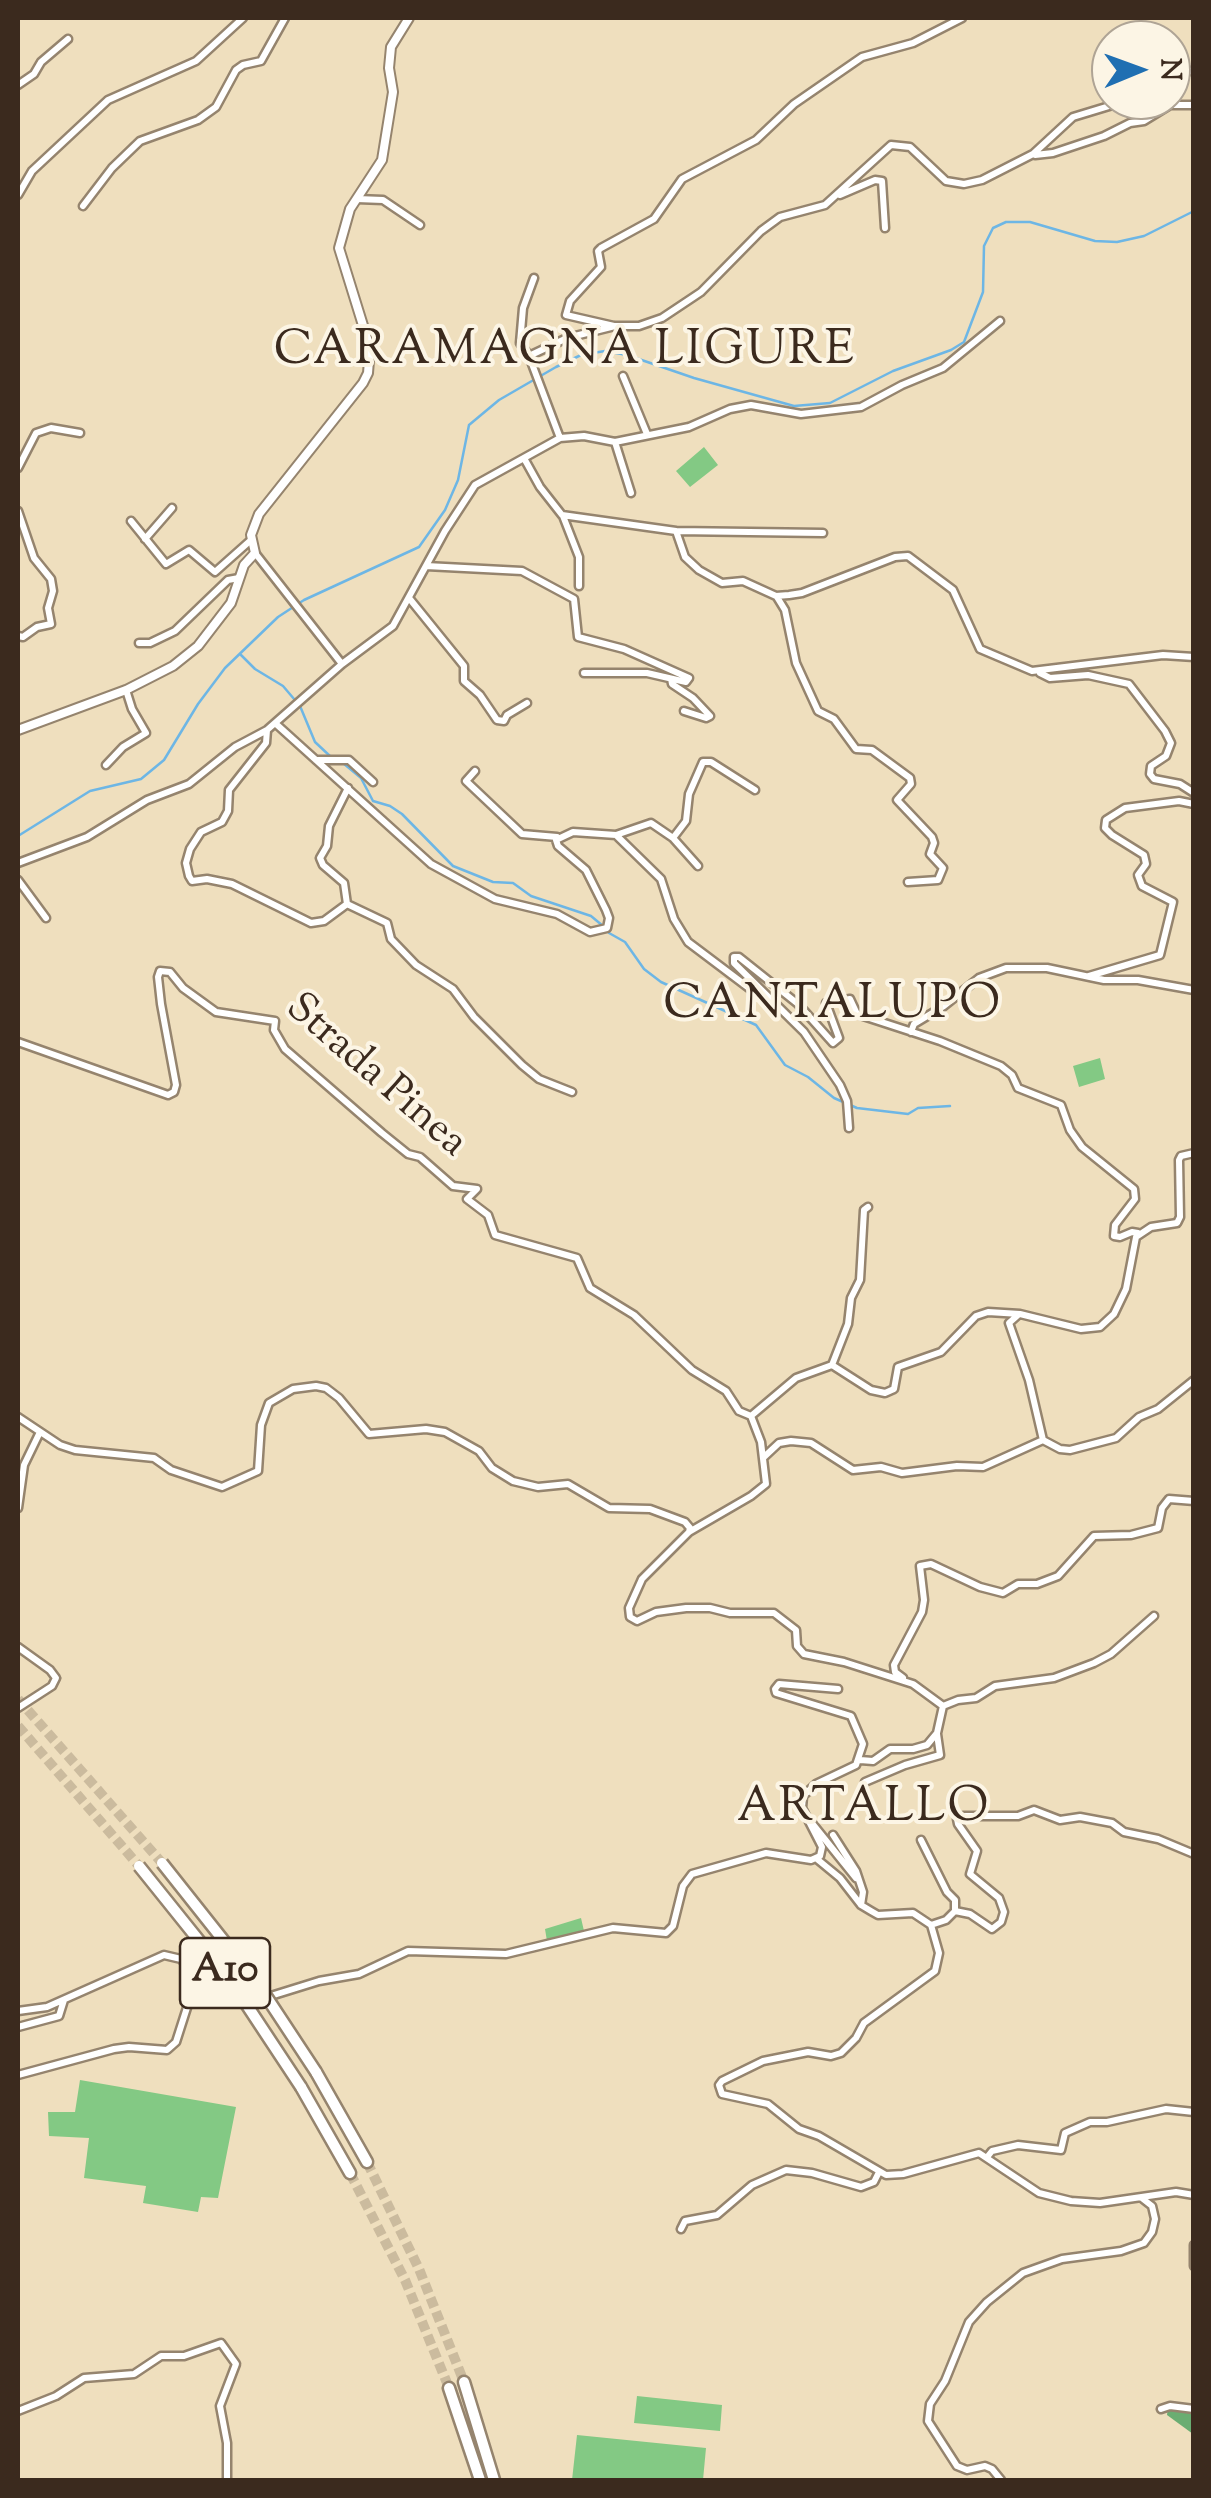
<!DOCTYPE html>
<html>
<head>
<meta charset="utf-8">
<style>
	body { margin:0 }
	#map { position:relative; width:1211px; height:2498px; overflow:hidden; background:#efdfbe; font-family:"Sorts Mill Goudy",serif }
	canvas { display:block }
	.frame { position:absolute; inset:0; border:20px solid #3b2a1e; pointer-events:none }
	.north { position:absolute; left:1091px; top:20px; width:100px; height:100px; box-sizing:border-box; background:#fcf5e5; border:2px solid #afa495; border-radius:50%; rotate:89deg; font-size:28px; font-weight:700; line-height:40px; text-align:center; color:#3b2a1e }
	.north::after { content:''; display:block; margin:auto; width:35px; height:45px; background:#1f6fb2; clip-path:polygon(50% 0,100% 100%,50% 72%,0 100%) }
</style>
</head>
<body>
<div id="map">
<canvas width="1211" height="2498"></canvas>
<div class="frame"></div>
<div class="north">N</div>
</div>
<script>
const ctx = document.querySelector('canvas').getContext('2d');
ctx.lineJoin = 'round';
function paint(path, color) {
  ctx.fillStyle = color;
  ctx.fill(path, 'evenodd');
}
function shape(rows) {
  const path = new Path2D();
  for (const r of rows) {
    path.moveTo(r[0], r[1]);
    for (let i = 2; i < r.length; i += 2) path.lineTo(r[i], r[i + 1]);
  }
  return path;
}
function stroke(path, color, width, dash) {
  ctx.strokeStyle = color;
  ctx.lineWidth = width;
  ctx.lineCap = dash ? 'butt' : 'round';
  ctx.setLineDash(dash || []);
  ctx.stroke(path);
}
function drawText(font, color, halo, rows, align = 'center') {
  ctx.font = font + ' "Sorts Mill Goudy",serif';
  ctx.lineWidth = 8;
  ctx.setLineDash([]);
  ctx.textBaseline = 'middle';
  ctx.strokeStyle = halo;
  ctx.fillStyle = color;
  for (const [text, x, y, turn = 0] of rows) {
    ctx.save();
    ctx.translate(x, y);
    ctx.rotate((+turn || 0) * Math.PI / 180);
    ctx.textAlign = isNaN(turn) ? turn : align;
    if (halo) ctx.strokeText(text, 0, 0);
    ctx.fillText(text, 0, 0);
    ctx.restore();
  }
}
const green = shape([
	[704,447,718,465,690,487,676,471],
	[1100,1058,1105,1079,1079,1087,1073,1066],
	[581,1918,584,1931,547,1941,545,1929],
	[80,2080,236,2107,218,2198,201,2197,198,2212,143,2203,146,2186,84,2178,89,2138,49,2136,48,2112,75,2112],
	[637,2396,722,2405,720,2431,634,2423],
	[577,2435,706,2448,703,2480,572,2480]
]);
const forest = shape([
	[1168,2407,1193,2409,1193,2434,1167,2415]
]);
const stream = shape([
	[240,654,255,669,283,686,300,706,315,742,331,757],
	[343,763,361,778,373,801,390,806,402,814,453,866,493,882,513,883,531,896,591,916,603,926],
	[18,836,90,791,141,779,164,760,198,704,225,668,278,617,304,600,419,547,445,510,458,480,469,425,499,400,556,367,581,355,605,351,627,355,694,378,794,406,830,403,893,371,951,350,964,342,983,292,984,246,993,228,1006,222,1030,222,1095,241,1117,242,1144,236,1194,211],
	[609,933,625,942,644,969,661,982,756,1025,785,1065,808,1077,834,1098,857,1108,908,1114,918,1108,950,1106]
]);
const highwayTunnel = shape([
	[18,1699,162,1863],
	[18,1726,139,1866],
	[367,2162,419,2269,464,2382],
	[350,2173,405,2280,449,2388]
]);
const minor = shape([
	[1171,71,1194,71],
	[18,85,34,74,41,62,68,39],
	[1035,155,1053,153,1104,136,1130,123,1144,121,1170,105,1194,105],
	[18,195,32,171,108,100,196,61,243,18],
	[840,195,875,180,882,181,885,228],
	[357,199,383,200,420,225],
	[83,206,112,168,140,141,198,120,216,107,236,70,243,65,261,61,285,18],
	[614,326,566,315,570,301,601,267,598,251,601,248,654,219,682,179,756,140,794,104,862,57,913,43,962,18],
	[529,356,567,338,615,326,639,326,662,318,701,292,761,231,780,217,825,205,891,145,910,147,946,181,964,184,982,180,1033,154,1073,117,1129,100],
	[623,376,647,434],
	[560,438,584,436,615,442,689,427,730,409,751,405,801,414,861,407,902,385,943,368,1000,321],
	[615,442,631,493],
	[525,460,540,487,562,515,676,531,685,557,699,570,722,583,743,581,776,596,789,595,802,593,895,557,908,556,953,590,980,649,1032,671,1163,655,1194,657],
	[18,468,36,433,51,428,80,433],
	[18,511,34,558,51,579,53,591,48,608,51,624,37,627,23,637,18,636],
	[563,516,579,557,579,586],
	[131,521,166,564,189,550,215,572,251,540],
	[676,531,823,533],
	[145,539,172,508],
	[255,553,342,664],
	[426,566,522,571,574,599,578,637,624,649,689,678,686,682,647,673,584,673],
	[777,597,785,610,796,663,818,711,834,719,856,749,872,750,910,778,911,784,897,800,932,837,934,843,930,854,943,868,938,880,908,882],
	[409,598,464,666,464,681,480,695,497,720,504,721,507,715,527,703],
	[139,643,150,643,175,631,228,580,239,578],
	[1040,673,1050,678,1088,675,1129,684,1165,731,1171,743,1166,756,1151,766,1150,774,1154,779,1180,784,1194,793],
	[671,679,672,684,693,698,710,716,706,718,684,711],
	[275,723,431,864,495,899,557,914,590,932,607,928,609,918,606,910,586,870,558,846,556,840,573,832,616,835,661,879,674,919,688,942,753,991,760,990],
	[267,730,266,743,229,790,228,811,222,822,201,832,190,849,186,863,189,876,192,881,207,879,232,884,311,923,324,921,347,904],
	[316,760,349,760,373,782],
	[106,765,123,747,146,733,132,709,126,690],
	[475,771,466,781,522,834,557,837],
	[348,788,329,826,327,846,320,858,323,865,344,883,347,904,387,923,391,939,416,965,453,989,474,1017,522,1065,539,1079,572,1092],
	[616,835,651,823,673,838,698,866],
	[673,838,686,821,689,794,703,762,711,762,755,790],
	[18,863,87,837,147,800,189,784,235,747,267,730,342,664,393,626,445,531,475,485,560,438,529,356,520,343,523,308,534,278],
	[18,880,46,918],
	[1089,976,1160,955,1173,902,1142,886,1138,875,1146,864,1144,855,1112,835,1105,828,1106,820,1125,808,1179,801,1194,804],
	[911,1032,914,1024,944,1006,979,978,1006,968,1047,968,1104,980,1138,980,1194,990],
	[18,1042,168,1095,174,1092,176,1085,161,1004,158,977,160,971,170,972,183,988,216,1012,275,1021,274,1030,285,1049,382,1133,408,1154,420,1157,453,1186,477,1189,467,1199,488,1215,495,1235,577,1258,590,1288,634,1315,692,1370,726,1391,739,1411,751,1416],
	[849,1128,847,1101,840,1085,804,1032,734,963,734,957,739,957,798,1004,833,1043,839,1038,826,1003,850,999,857,1014,940,1041,1001,1066,1012,1075,1018,1088,1061,1105,1070,1130,1082,1147,1134,1189,1135,1199,1115,1225,1114,1236,1120,1237,1132,1232,1138,1233],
	[1018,1315,1009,1323,1029,1380,1043,1440],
	[832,1365,796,1378,751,1416,761,1442,766,1484,751,1496,689,1532,642,1579,629,1608,630,1617,637,1621,656,1612,686,1608,710,1608,730,1613,774,1613,796,1630,797,1646,804,1654,844,1662,913,1684,943,1706,937,1733,927,1745,913,1749,890,1749,873,1761,860,1760],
	[832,1365,871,1390,885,1393,894,1389,898,1367,941,1352,976,1316,988,1312,1020,1314,1081,1329,1100,1327,1114,1314,1126,1289,1136,1237,1151,1227,1177,1223,1180,1217,1179,1160,1181,1156,1194,1153],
	[832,1365,848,1324,851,1298,860,1280,864,1210,868,1207],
	[18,1417,60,1445,75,1450,154,1458,171,1470,222,1487,258,1471,261,1425,269,1403,293,1389,316,1386,326,1388,339,1398,369,1434,426,1429,445,1432,479,1451,492,1468,513,1481,538,1487,568,1484,609,1508,650,1509,685,1522,690,1528,689,1532],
	[764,1457,779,1443,791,1441,811,1443,853,1470,881,1467,902,1473,957,1466,983,1467,1043,1440,1060,1449,1070,1450,1116,1438,1139,1417,1158,1409,1194,1380],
	[18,1508,24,1465,40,1432],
	[18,1647,50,1670,56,1678,52,1686,18,1708],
	[903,1678,895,1672,894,1665,922,1612,924,1600,920,1566,931,1564,980,1587,1003,1593,1018,1584,1037,1584,1058,1576,1094,1536,1131,1535,1158,1528,1162,1508,1169,1499,1194,1501],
	[943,1706,958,1700,976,1698,995,1686,1054,1678,1094,1663,1111,1654,1154,1616],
	[865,1782,905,1765,940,1755,937,1734],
	[811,1822,856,1878],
	[833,1835,856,1871,863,1892,861,1905],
	[921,1840,947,1892,955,1900,955,1911],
	[817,1859,840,1878,861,1905,871,1911,878,1915,913,1913,931,1925],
	[955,1911,970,1914,992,1929,1001,1922,1004,1912,999,1898,970,1874,977,1851,958,1824,957,1819,963,1816,1018,1816,1034,1810,1060,1820,1080,1817,1112,1823,1124,1832,1158,1839,1194,1854],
	[931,1925,939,1953,935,1971,864,2023,856,2038,841,2053,831,2056,808,2052,763,2061,722,2081,719,2085,722,2094,768,2104,799,2129,819,2136,886,2175,903,2174,979,2153,1039,2193,1071,2201,1100,2203,1176,2192,1194,2195],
	[931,1925,946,1920,955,1911],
	[206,1986,203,1997,192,1993,194,1984,201,1983,212,1988,261,1999,319,1981,359,1974,408,1951,506,1954,613,1928,666,1933,673,1926,683,1886,692,1874,766,1853,811,1860,820,1856,822,1847,802,1808,803,1796,816,1784,856,1765,863,1744,851,1716,776,1693,775,1689,779,1684,838,1689],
	[18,2011,47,2007,164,1955,181,1959,203,1983],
	[18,2027,59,2016,64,2000],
	[18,2075,114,2049,129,2047,167,2050,176,2042,192,1992],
	[988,2156,992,2151,1018,2145,1061,2150,1065,2133,1090,2122,1107,2122,1166,2109,1194,2112],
	[681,2229,685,2221,717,2215,752,2185,786,2170,812,2173,861,2187,874,2182,879,2172],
	[1194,2245,1194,2266],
	[1161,2409,1170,2406,1194,2409],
	[18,2411,56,2396,84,2378,134,2374,161,2356,184,2356,221,2343,236,2364,220,2406,227,2443,227,2480],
	[1001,2480,992,2469,985,2466,967,2470,957,2466,928,2421,930,2404,945,2381,969,2322,987,2302,1023,2273,1062,2259,1121,2251,1144,2243,1152,2232,1155,2219,1152,2206,1143,2199]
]);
const major = shape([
	[18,730,126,690,173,666,198,646,231,603,244,565,255,553,251,535,259,514,363,383,368,373,370,348,339,248,350,209,382,160,393,92,389,68,391,47,409,18]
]);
const highway = shape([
	[316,2072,367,2162],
	[301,2087,350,2173],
	[464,2382,494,2480],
	[449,2388,480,2480]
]);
const highwayBridge = shape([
	[162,1863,258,1984,316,2072],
	[139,1866,229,1978,301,2087]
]);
const shields = [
	[225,1973,90]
];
const shieldNames = [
	["A10",225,1973]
];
const streetNames = [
	["Strada Pinea",374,1078,41]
];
const quarterNames = [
	["CARAMAGNA LIGURE",565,355],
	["CANTALUPO",833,1009],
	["ARTALLO",864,1812]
];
paint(green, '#83c984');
paint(forest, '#6aad72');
stroke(stream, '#6db6e5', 2.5);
stroke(highwayTunnel, '#cbbb9e', 10, [10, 5]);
stroke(minor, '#95846e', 11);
stroke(major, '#95846e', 12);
stroke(highway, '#95846e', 15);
stroke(minor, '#fff', 6);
stroke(major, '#fff', 8);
stroke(highway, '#fff', 10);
stroke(highwayBridge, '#95846e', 15, []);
stroke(highwayBridge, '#fff', 10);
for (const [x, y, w] of shields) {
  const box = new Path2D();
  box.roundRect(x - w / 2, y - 35, w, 70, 8);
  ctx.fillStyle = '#fcf5e5';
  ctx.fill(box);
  stroke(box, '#3b2a1e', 2.5);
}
drawText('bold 40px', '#3b2a1e', null, shieldNames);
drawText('42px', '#3b2a1e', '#fcf5e5', streetNames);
ctx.letterSpacing = '2.5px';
drawText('48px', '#3b2a1e', '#fcf5e5', quarterNames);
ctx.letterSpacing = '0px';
</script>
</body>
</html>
